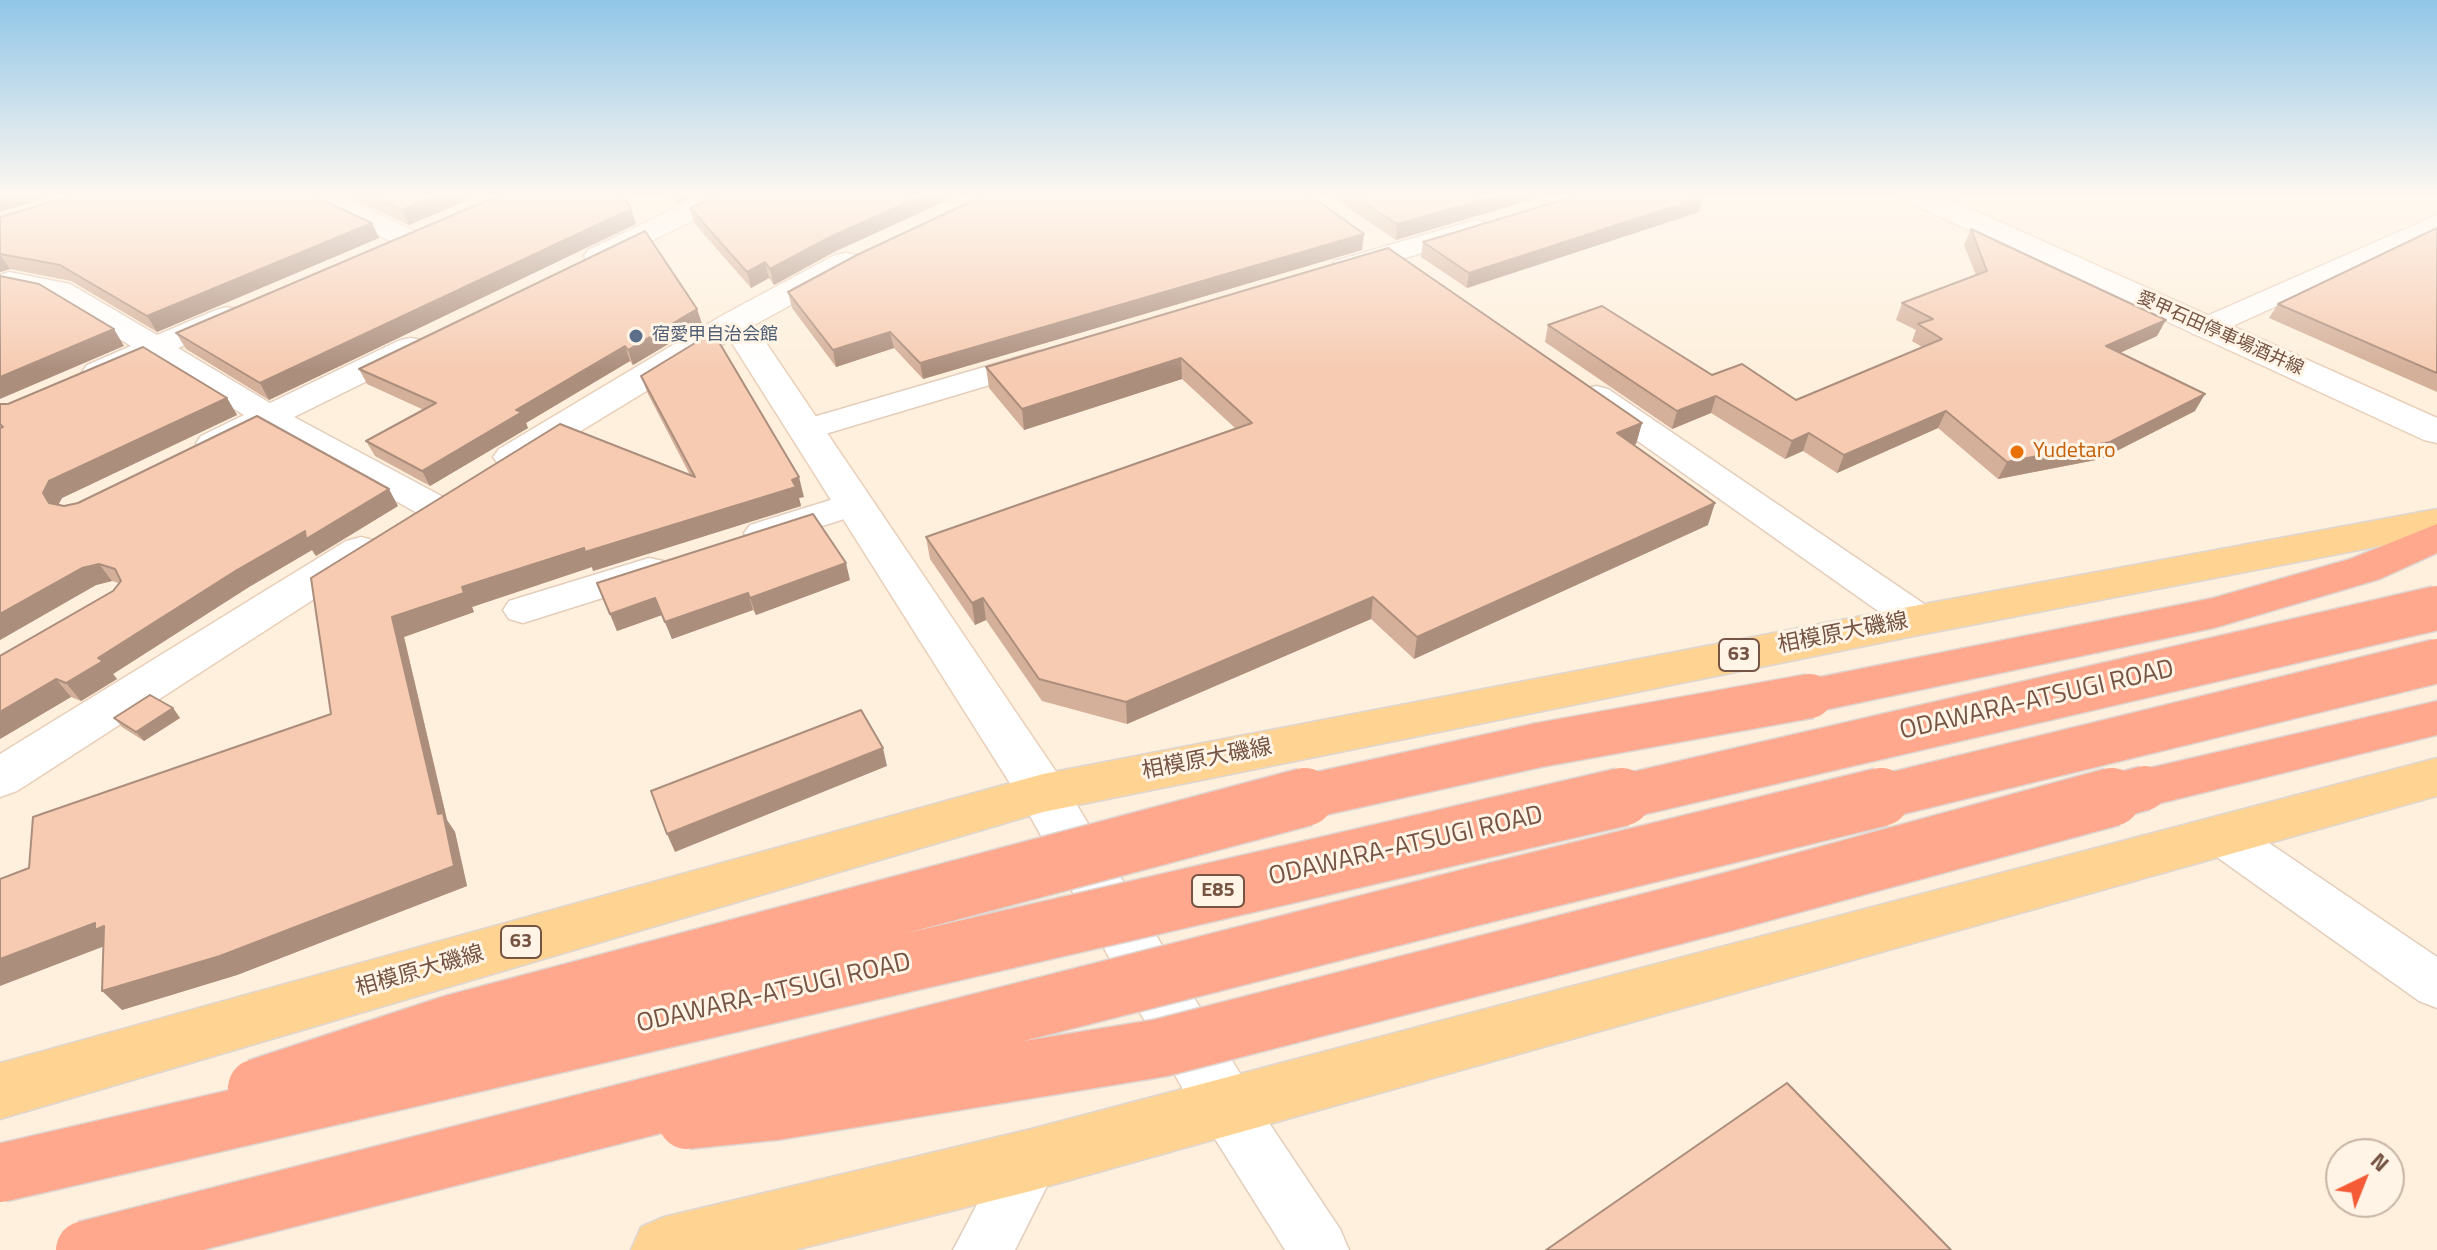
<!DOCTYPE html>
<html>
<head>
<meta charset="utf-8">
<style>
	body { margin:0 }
	#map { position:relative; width:2437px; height:1250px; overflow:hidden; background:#fef0dd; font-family:"Titillium Web",sans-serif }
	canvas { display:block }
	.north { position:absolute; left:2325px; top:1138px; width:80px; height:80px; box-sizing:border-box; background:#fff4e5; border:2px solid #c8b4a5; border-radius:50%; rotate:43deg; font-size:22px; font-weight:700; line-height:32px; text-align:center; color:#755444 }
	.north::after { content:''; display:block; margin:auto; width:28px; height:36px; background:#f45b36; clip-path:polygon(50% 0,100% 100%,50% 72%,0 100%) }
</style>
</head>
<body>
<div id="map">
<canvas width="2437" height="1250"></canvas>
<div class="north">N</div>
</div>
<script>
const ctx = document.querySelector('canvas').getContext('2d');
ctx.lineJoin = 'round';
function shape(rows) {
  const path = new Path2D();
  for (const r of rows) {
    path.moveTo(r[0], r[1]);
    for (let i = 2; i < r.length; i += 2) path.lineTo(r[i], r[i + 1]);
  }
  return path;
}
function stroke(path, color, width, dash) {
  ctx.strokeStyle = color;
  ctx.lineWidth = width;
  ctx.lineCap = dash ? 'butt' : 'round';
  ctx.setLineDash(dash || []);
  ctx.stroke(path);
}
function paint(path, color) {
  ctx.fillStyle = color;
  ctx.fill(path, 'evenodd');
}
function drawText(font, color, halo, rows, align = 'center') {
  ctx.font = font + ' "Titillium Web","Noto Sans JP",sans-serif';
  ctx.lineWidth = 6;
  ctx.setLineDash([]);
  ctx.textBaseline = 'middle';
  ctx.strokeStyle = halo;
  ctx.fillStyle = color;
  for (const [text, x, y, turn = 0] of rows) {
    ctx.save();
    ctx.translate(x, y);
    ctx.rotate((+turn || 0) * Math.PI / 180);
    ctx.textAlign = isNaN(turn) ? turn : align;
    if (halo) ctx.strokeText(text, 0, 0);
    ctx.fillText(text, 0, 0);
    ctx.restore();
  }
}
const street = shape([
	[302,195,336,195,417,232,421,238,417,244,407,246,397,244,306,201,302,195],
	[703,195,737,195,733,201,608,262,598,264,588,262,584,256,588,250,703,195],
	[2437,215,2437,233,2215,334,2204,337,2193,334,2189,328,2193,322,2437,215],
	[1475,220,1485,222,1489,228,1485,234,1345,276,1335,273,1331,267,1335,261,1475,220],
	[9,272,70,284,157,335,216,310,227,307,238,310,242,316,238,322,178,348,270,403,400,340,411,338,422,340,427,347,422,354,294,417,445,498,450,506,445,514,432,517,419,514,268,429,225,450,213,453,201,450,196,443,201,436,244,415,153,360,109,379,98,382,87,379,82,372,87,365,131,346,51,297,0,287,0,275,9,272],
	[1039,351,1050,353,1055,360,1050,367,805,440,793,437,788,430,793,423,1039,351],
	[1596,386,1608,389,1933,610,1939,620,1933,630,1919,634,1905,630,1584,403,1580,396,1584,389,1596,386],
	[853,493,866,496,871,504,866,512,763,545,750,541,744,533,750,525,853,493],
	[649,558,663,561,668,570,663,579,523,623,509,619,503,610,509,601,649,558],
	[2224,818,2241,824,2437,957,2437,1008,2419,1001,2207,850,2201,837,2207,824,2224,818],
	[1225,1079,1245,1087,1340,1229,1349,1250,1285,1250,1205,1123,1197,1105,1205,1087,1225,1079],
	[1031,1132,1051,1140,1060,1160,1015,1250,953,1250,1011,1140,1031,1132]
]);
const secondary = shape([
	[1902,195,1940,195,2437,418,2437,443,2424,440,1906,201,1902,195],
	[846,253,857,255,862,262,857,269,754,325,1061,779,1247,1085,1255,1105,1247,1125,1225,1134,1203,1125,1025,807,730,340,525,465,512,468,499,465,493,457,499,449,723,315,835,255,846,253],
	[361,537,376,541,382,550,376,559,17,791,0,797,0,754,346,541,361,537]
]);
const primary = shape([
	[2437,509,2437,535,1919,635,1043,812,0,1119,0,1063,1043,774,1919,605,2437,509],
	[2437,758,2437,796,1031,1191,795,1250,631,1250,641,1227,664,1217,1031,1129,2437,758]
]);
const highway = shape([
	[2437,524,2437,553,2380,579,2214,628,1810,713,1794,708,1787,696,1794,684,1810,679,2213,598,2350,559,2437,524],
	[2437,701,2437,735,2145,807,2127,802,2120,788,2127,774,2145,769,2437,701]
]);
const highwayBridgeFar1 = shape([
	[1296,799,1539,745,1810,696],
	[1613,799,2437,608],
	[1873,799,2437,661],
	[2105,799,2145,788]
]);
const highwayBridge = shape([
	[257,1088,452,1024,1305,797],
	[687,1120,776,1111,1160,1048,1731,901,2112,797],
	[0,1173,1622,797],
	[85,1250,1472,897,1881,797]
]);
const wall = shape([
	[343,195,480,195,409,225],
	[669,195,697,195,677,204],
	[717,195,959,195,836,251,774,285,769,278,751,288,694,223,690,208],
	[1329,195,1547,195,1396,240],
	[1703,197,1699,212,1467,288,1421,257,1423,242],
	[631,209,636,224,269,400,186,349,176,333],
	[0,217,372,223,379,238,157,332,71,281,10,269,0,272],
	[2437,228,2437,392,2269,318,2278,304],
	[1971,229,2157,336,2120,353,2195,411,2101,459,1998,479,1938,428,1837,473,1803,451,1785,459,1711,413,1672,429,1545,342,1548,325,1796,400,1922,347,1912,341,1916,330,1896,320,1902,303,1976,275,1964,245],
	[1388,248,1642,423,1636,444,1633,445,1708,525,1414,659,1371,619,1127,724,1042,701,986,620,975,625,930,559,926,537,1235,428,1182,379,1024,430,989,388,986,367],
	[1362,250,923,379,894,348,836,367,792,308,788,292],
	[697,309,702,324,633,365,630,361,526,423,528,428,430,486,375,456,366,441,424,410,367,384,359,369],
	[641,376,804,497,799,498,801,506,593,571,592,567,472,607,474,612,404,637,447,820,455,832,467,886,237,975,122,1010,103,947,29,868,331,714,311,578,690,475,648,394],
	[227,398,237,415,62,498,58,505,64,506,398,506,316,556,312,550,249,587,113,674,117,679,81,701,71,697,0,739,119,583,112,581,96,585,0,640,0,404],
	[850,580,756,615,753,610,672,639,662,615,617,631,597,583],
	[173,708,180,718,144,741,122,727,114,718]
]);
const shadedWall = shape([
	[0,195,56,195,0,212],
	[438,195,480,195,409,225,402,210],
	[674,195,697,195,677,204],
	[924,195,959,195,836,251,774,285,770,269,832,236],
	[1499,195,1547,195,1396,240,1397,224],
	[1703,197,1699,212,1467,288,1469,273],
	[631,209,636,224,269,400,260,383],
	[372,223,379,238,157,332,147,316],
	[1364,234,1362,250,923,379,920,363],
	[0,255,10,269,0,272],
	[765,262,769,278,751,288,747,272],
	[697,309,702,324,633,365,628,350],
	[2166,320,2157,336,2097,363,2106,346],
	[114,329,124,346,0,399,0,377],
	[890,332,894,348,836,367,833,350],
	[625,346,630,361,526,423,528,428,430,486,422,471,516,410],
	[1181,358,1182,379,1024,430,1022,409],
	[2205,394,2195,411,2101,459,1998,479,2007,462],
	[1716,396,1711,413,1672,429,1677,411],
	[227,398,237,415,62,498,55,511,43,493,49,481],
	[1946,411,1938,428,1837,473,1844,455],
	[1642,423,1636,444,1611,454,1617,433],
	[1809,433,1803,451,1785,459,1792,441],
	[799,477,804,497,799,498,801,506,593,571,592,567,472,607,474,612,404,637,447,820,455,832,467,886,237,975,122,1010,102,991,438,814,392,617,462,587],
	[389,489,398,506,316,556,312,550,249,587,113,674,117,679,81,701,66,683,98,658,237,570,305,531],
	[1715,503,1708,525,1414,659,1417,637],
	[846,563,850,580,756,615,750,598],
	[99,564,112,581,96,585,0,640,0,614,82,568],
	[748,593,753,610,672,639,665,622],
	[1373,597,1371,619,1127,724,1126,702],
	[655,598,662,615,617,631,610,614],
	[983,598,986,620,975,625,972,603],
	[56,679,71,697,0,739,0,712],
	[173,708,180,718,144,741,136,732],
	[883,748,887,766,675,852,667,834],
	[95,923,104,926,110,944,0,986,0,959]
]);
const building = shape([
	[75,195,311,195,372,223,147,316,60,265,0,254,0,217,75,195],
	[370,195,438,195,402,210,370,195],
	[500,195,622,195,631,209,260,383,176,333,500,195],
	[718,195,924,195,832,236,770,269,765,262,747,272,690,208,718,195],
	[985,195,1310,195,1364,234,920,363,890,332,833,350,788,292,857,255,985,195],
	[1353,195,1499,195,1397,224,1353,195],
	[1579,195,1698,195,1703,197,1469,273,1423,242,1579,195],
	[2437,228,2437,373,2278,304,2437,228],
	[1971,229,2166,320,2106,346,2205,394,2110,442,2007,462,1946,411,1844,455,1809,433,1792,441,1716,396,1677,411,1548,325,1602,306,1712,375,1742,364,1796,400,1942,339,1918,324,1933,319,1902,303,1987,271,1971,229],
	[645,231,697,309,628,350,625,346,516,410,522,412,422,471,366,441,436,403,359,369,645,231],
	[1388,248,1642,423,1617,433,1715,503,1417,637,1373,597,1126,702,1039,679,983,598,972,603,926,537,1252,423,1181,358,1022,409,986,367,1388,248],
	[0,276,39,284,114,329,0,377,0,276],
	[713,332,799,477,792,480,796,487,585,552,584,548,462,587,464,593,392,617,438,814,443,813,454,866,220,956,102,991,104,926,95,930,95,923,0,959,0,879,29,868,33,817,331,714,311,578,560,424,695,477,641,376,713,332],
	[143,347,227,398,49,481,43,493,49,503,64,506,78,503,257,416,389,489,306,539,305,531,237,570,98,658,103,661,66,683,56,679,0,712,0,656,113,591,121,581,115,569,99,564,82,568,0,614,0,428,3,427,0,424,0,404,8,404,143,347],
	[813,514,846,563,750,598,748,593,665,622,655,598,610,614,597,583,813,514],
	[150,695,173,708,136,732,114,718,150,695],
	[861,710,883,748,667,834,651,791,861,710],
	[1787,1083,1951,1250,1546,1250,1787,1083]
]);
const markers = [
	[636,336,8,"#5c6f8a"],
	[2017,452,8,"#e8710a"]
];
const farStreetnames = [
	["愛甲石田停車場酒井線",2220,334,24]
];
const farServicenames = [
	["宿愛甲自治会館",652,336]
];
const shields = [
	[1739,655,40],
	[1218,891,52],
	[521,942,40]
];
const shieldNames = [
	["63",1739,655],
	["E85",1218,891],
	["63",521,942]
];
const foodNames = [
	["Yudetaro",2033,452]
];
const streetNames = [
	["相模原大磯線",1843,634,-11],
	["相模原大磯線",1207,760,-11],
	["相模原大磯線",420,972,-16]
];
const nearStreetnames = [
	["ODAWARA-ATSUGI ROAD",2037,701,-13],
	["ODAWARA-ATSUGI ROAD",1406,847,-13],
	["ODAWARA-ATSUGI ROAD",774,994,-13]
];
stroke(street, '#e4cdbb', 3);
stroke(secondary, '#eaceb8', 3);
stroke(primary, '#ded6d2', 3);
stroke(highway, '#ded6d2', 3);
paint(street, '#fff');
paint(secondary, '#fff');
paint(primary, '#ffd493');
paint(highway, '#ffa88d');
stroke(highwayBridgeFar1, '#ded6d2', 47, []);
stroke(highwayBridge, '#ded6d2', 61, []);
stroke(highwayBridgeFar1, '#ffa88d', 44);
stroke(highwayBridge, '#ffa88d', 58);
paint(wall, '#d4af99');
paint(shadedWall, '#ac8e7d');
paint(building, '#f6cbb2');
stroke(building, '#ac8e7d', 2);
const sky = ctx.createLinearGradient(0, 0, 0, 370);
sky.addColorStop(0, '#91c6e8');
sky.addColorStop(0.53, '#fff8f0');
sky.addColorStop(1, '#fff8f000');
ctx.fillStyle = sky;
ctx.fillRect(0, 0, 2437, 370);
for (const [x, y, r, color] of markers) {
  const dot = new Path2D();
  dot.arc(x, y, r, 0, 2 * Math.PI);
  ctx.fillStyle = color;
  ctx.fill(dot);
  stroke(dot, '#fff4e5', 3);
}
drawText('18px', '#755444', '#fff4e5', farStreetnames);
drawText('18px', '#4e5e75', '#fff4e5', farServicenames, 'left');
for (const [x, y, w] of shields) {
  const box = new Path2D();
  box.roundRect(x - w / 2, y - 16, w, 32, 6);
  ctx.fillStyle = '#fff4e5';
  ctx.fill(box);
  stroke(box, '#755444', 2);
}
drawText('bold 20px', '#755444', null, shieldNames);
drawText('22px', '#c56008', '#fff4e5', foodNames, 'left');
drawText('22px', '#755444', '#fff4e5', streetNames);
drawText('26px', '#755444', '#fff4e5', nearStreetnames);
</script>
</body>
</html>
